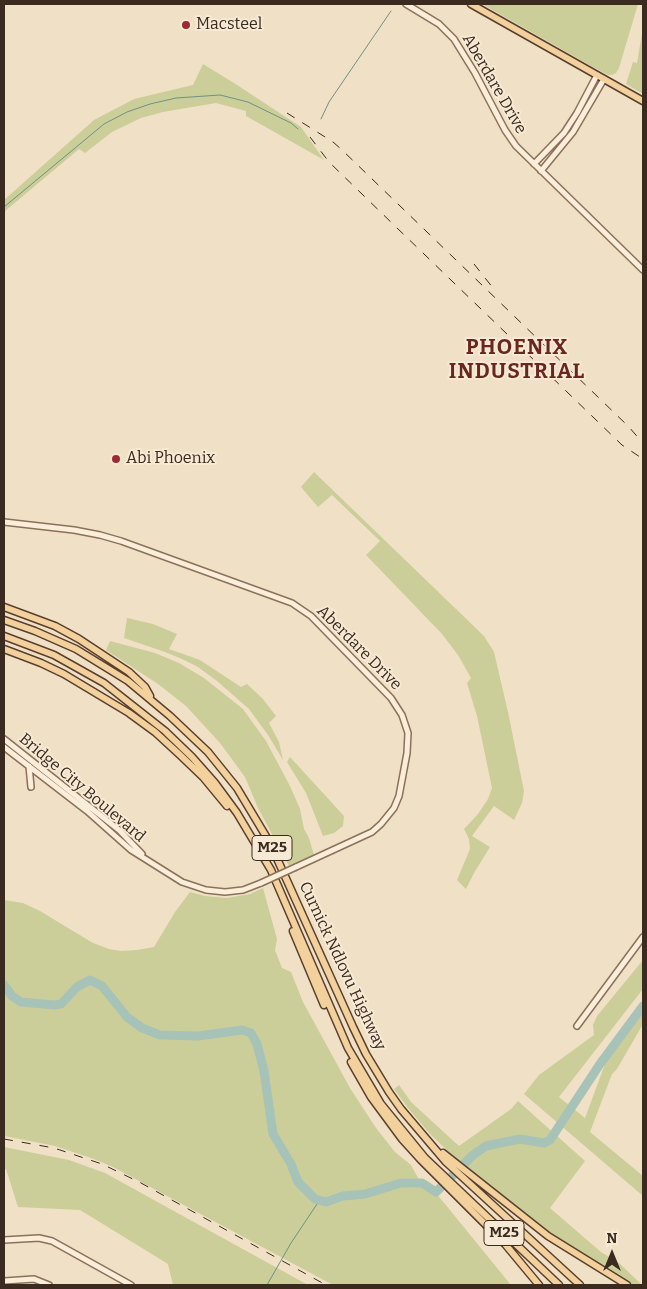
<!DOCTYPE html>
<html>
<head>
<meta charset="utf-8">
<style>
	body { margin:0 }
	#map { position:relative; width:647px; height:1289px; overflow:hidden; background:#f0e0c5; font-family:Bitter,serif }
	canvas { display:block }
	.frame { position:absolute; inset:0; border:5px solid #3b2a1f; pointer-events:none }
	.north { position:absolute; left:587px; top:1229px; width:50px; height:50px; -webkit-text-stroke:4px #f7ead5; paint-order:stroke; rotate:0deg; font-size:14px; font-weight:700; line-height:20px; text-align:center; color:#3b2a1f }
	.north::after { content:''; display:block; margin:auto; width:18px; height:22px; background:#3b2a1f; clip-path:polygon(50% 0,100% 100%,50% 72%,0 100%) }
</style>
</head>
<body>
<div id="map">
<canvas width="647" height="1289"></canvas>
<div class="frame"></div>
<div class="north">N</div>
</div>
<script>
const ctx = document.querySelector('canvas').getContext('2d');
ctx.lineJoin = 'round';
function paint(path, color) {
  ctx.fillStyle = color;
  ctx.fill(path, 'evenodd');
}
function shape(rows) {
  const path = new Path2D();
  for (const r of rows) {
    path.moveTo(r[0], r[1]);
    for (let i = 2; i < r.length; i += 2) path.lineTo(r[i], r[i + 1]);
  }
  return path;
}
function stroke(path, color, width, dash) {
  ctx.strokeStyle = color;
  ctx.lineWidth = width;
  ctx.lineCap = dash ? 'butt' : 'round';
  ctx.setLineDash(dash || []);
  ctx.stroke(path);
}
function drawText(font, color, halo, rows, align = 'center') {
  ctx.font = font + ' Bitter,serif';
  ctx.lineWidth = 4;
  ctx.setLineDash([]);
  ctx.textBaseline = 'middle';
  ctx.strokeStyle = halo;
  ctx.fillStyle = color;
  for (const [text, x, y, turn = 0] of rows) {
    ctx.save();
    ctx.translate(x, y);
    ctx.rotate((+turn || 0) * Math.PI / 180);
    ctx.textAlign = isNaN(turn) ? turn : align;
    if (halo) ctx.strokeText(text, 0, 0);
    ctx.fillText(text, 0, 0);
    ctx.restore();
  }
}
const green = shape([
	[482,4,638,4,619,68,616,73,612,75,608,75,593,67],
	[643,28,643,94,626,84,633,62,637,63],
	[203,64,234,83,301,127,324,160,246,116,246,111,216,103,163,112,141,118,112,132,85,153,79,149,4,212,4,200,94,120,134,99,193,85],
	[314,472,484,636,494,652,508,712,524,791,522,803,514,820,494,806,472,836,490,847,474,873,466,889,457,880,470,849,469,839,464,829,478,814,488,799,492,788,477,716,467,683,471,678,458,655,442,634,366,555,380,541,332,495,318,507,301,487],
	[127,618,153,624,177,634,169,649,200,660,241,687,247,684,263,699,276,716,269,723,279,742,283,760,268,735,249,709,217,681,198,667,182,659,165,652,124,638],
	[110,641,155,653,179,663,204,678,243,709,266,741,290,786,300,809,304,829,309,838,314,855,289,866,258,808,245,777,220,743,186,706,158,684,106,650],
	[290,757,344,816,343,826,334,833,323,836,306,793,287,762],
	[263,888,277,939,275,950,282,968,291,972,303,1002,350,1088,376,1128,395,1152,411,1165,422,1185,436,1193,511,1285,333,1285,113,1167,94,1159,55,1146,4,1136,4,900,23,903,40,911,93,943,109,949,121,951,137,950,154,947,175,912,190,892,205,896,227,898,250,894],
	[643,960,643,989,559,1097,585,1118,605,1064,643,1013,643,1024,617,1069,612,1074,590,1132,643,1176,643,1196,524,1094,539,1075,594,1035,593,1025,597,1016],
	[399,1085,411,1102,459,1146,511,1109,518,1101,585,1161,550,1208,601,1252,619,1263,642,1285,633,1285,556,1237,454,1157,430,1134,408,1108,394,1089],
	[4,1147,69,1160,105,1173,308,1285,173,1285,168,1264,80,1210,18,1207,6,1169,4,1169]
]);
const stream = shape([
	[321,119,329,102,391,11],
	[4,207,104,124,127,112,150,104,176,98,220,95,248,102,291,123,298,129],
	[267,1285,291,1243,319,1201,326,1202]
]);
const river = shape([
	[4,985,12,996,21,1002,54,1005,61,1004,77,987,90,980,102,986,127,1017,142,1028,160,1035,198,1036,242,1030,251,1033,257,1044,264,1071,273,1134,291,1164,298,1182,315,1199,326,1202,343,1196,365,1194,401,1183,422,1183,436,1192,473,1155,486,1146,520,1139,544,1143,550,1140,600,1064,643,1006]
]);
const minor = shape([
	[406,4,439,24,454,39,475,73,505,130,516,146,643,270],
	[534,164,564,133,577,113,597,75],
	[541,171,573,132,604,79],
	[4,522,74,530,100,535,121,541,292,603,311,616,391,698,402,715,408,733,407,753,399,796,394,808,381,824,372,832,296,867],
	[4,739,119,830,142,854],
	[4,747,87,811,131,850,182,882,206,890,225,892,243,890,261,883],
	[29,766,31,787],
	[577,1026,643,937],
	[4,1240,39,1238,52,1241,131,1285],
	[4,1281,34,1279,49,1285]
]);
const major = shape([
	[471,4,643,101],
	[4,607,55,626,79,639,129,672,145,687,150,696],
	[4,620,35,631,76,649,128,681,170,716,208,752,237,788,270,843,353,1027,366,1054,389,1092,401,1109,446,1162,580,1285],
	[4,636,54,655,104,683,165,731,192,757,215,783,237,813,271,870,348,1048,381,1104,425,1158,559,1285],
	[4,649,41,663,64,674,129,713,155,732,180,755,203,777,227,806],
	[293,931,324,1005],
	[351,1062,371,1097,402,1139,421,1160,505,1244,539,1285],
	[443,1153,548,1236,627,1285]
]);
const rail = shape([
	[287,113,333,142,341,149,628,426,643,443],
	[310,137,329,162,396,227,622,445,643,459],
	[474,264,493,288],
	[4,1139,54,1148,102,1164,141,1183,326,1285]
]);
const minorBridge = shape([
	[261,883,296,867]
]);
const markers = [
	[186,25,5,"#9c2933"],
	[116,459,5,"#9c2933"]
];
const shields = [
	[272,848,40],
	[504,1233,40]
];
const shieldNames = [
	["M25",272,848],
	["M25",504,1233]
];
const poiNames = [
	["Macsteel",196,25],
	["Abi Phoenix",126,459]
];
const streetNames = [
	["Aberdare Drive",494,84,60],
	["Aberdare Drive",359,648,45],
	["Bridge City Boulevard",82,788,40],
	["Curnick Ndlovu Highway",342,966,65]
];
const districtNames = [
	["PHOENIX",517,348],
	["INDUSTRIAL",517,372]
];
paint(green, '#ccce99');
stroke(stream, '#6d9286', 1);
stroke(river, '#a7c3b8', 9);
stroke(minor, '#8b715a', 8);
stroke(major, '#593f2f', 9);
stroke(minor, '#faedd9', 5);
stroke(major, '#f3d19d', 6);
stroke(rail, '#3b2a1f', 1, [9, 9]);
stroke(minorBridge, '#8b715a', 8, []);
stroke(minorBridge, '#faedd9', 5);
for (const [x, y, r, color] of markers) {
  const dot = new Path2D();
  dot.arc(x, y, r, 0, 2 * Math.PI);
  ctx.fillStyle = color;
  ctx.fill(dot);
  stroke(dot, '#f7ead5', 2);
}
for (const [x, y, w] of shields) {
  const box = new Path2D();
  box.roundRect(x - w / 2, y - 12.5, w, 25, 4);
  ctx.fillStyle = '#f7ead5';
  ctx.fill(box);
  stroke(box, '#3b2a1f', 1);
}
drawText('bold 15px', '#3b2a1f', null, shieldNames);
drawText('16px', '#3b2a1f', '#f7ead5', poiNames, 'left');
drawText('16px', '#3b2a1f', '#f7ead5', streetNames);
ctx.letterSpacing = '1px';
drawText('bold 21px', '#69271d', '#f7ead5', districtNames);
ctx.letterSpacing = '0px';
</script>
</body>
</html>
